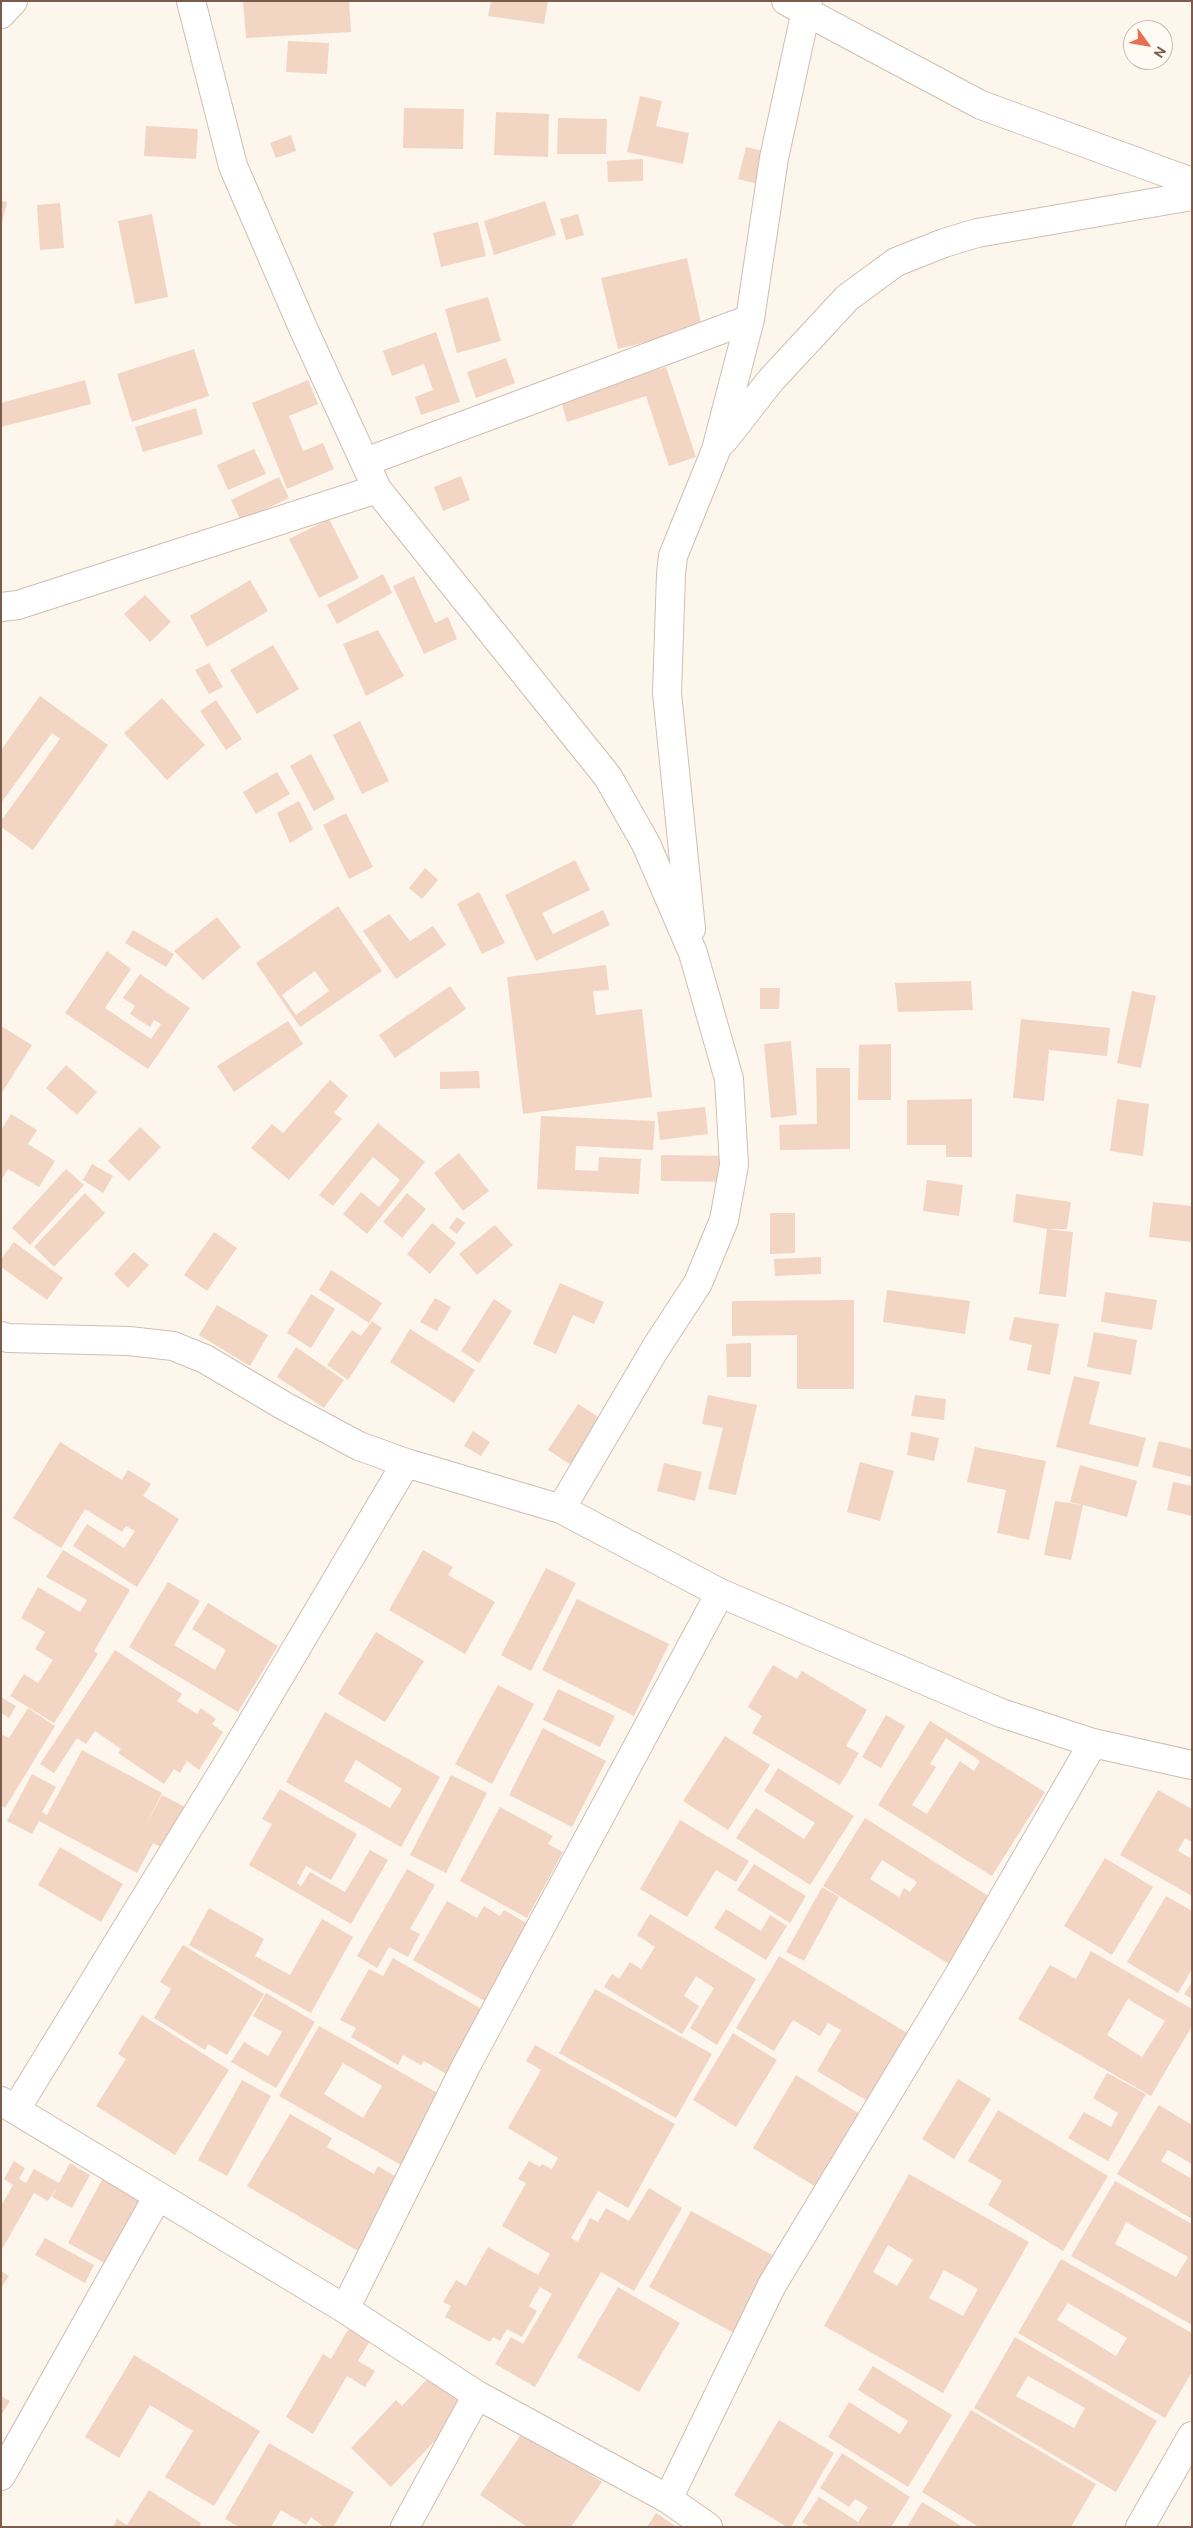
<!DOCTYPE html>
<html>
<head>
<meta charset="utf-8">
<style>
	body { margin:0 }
	#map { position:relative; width:1193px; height:2528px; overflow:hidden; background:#fdf6ec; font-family:Ubuntu,sans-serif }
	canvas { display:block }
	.frame { position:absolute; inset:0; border:2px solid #7a5c4d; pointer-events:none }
	.north { position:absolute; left:1123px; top:20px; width:50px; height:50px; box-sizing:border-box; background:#fffaf3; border:1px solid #cabbb1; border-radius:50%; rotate:122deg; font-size:14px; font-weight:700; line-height:20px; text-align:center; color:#7a5c4d }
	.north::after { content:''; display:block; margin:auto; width:18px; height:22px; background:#e76f51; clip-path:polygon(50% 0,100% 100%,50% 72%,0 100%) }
</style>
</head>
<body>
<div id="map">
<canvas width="1193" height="2528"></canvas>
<div class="frame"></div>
<div class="north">N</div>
</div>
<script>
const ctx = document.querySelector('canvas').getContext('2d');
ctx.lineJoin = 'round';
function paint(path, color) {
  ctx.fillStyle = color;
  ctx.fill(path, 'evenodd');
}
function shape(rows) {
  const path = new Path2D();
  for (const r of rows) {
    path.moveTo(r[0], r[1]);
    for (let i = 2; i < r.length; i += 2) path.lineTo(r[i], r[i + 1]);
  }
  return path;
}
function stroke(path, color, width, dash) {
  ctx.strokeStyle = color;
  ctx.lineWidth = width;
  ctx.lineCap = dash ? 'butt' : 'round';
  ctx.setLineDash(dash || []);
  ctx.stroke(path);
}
const building = shape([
	[243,1,349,1,351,32,246,38],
	[491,1,548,1,544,24,488,16],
	[288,41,329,43,327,74,286,72],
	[640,96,662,101,656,126,689,133,683,164,627,152],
	[404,108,464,109,463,149,403,148],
	[496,112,549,114,548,157,494,155],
	[558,118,607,119,606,154,557,154],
	[146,126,198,129,196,159,144,156],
	[291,135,296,151,276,158,270,143],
	[746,147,771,153,762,185,738,179],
	[643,159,643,181,608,182,607,161],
	[1,201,7,202,2,223,1,223],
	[545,201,556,235,494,255,484,221],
	[60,203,64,248,40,250,37,205],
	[152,214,168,297,135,304,118,221],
	[578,214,584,235,566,240,560,219],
	[478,222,486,256,441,267,433,233],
	[687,258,702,328,618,349,601,278],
	[488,297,501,341,457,353,445,309],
	[436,332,460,402,421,415,415,397,433,390,424,364,392,376,383,351],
	[194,349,209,396,132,422,117,374],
	[506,358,515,383,476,398,467,372],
	[666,367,696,457,669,466,646,396,567,422,561,401],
	[85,380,91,404,1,427,1,403],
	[308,380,318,404,289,416,303,451,323,443,334,469,287,489,252,403],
	[196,408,203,434,143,452,135,427],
	[254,449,266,474,228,490,217,465],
	[461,476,470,500,443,511,434,487],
	[279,477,289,498,241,521,231,500],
	[329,519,359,578,319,598,289,539],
	[383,574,392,593,337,624,327,605],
	[414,576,435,623,448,617,457,639,424,654,393,586],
	[250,580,268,611,207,647,190,616],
	[145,595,171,622,150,642,124,614],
	[378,630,404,676,366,696,343,644],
	[273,645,299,689,257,714,230,670],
	[209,663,223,687,209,694,195,670],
	[40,696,108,745,33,850,1,827,1,821,60,739,52,733,1,803,1,750],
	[162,698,205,745,167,780,124,733],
	[216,700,242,739,226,750,200,711],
	[360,721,389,781,362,794,333,735],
	[311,754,335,799,314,811,290,766],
	[277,772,290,794,256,814,243,792],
	[299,801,313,829,290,843,277,813],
	[346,813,373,867,349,879,323,825],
	[575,860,590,890,542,913,553,934,603,910,610,925,536,961,505,895],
	[425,868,438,880,422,899,409,888],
	[479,892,505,943,482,954,457,904],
	[338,906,382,971,300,1027,256,963],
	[315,971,329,991,296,1015,282,995],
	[389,914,410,941,433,926,446,945,396,979,363,931],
	[217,917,241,947,203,980,174,951],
	[133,930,174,954,166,967,125,943],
	[107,951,131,969,105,1008,151,1039,161,1024,154,1020,150,1027,130,1014,135,1006,123,998,140,974,190,1008,148,1069,65,1013],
	[606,965,609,990,593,991,596,1015,642,1009,652,1097,523,1114,507,977],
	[971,981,973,1010,898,1012,895,983],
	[450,986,466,1009,395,1058,379,1035],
	[760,988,780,988,779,1009,760,1009],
	[1132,991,1156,996,1141,1068,1117,1063],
	[1021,1019,1110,1028,1107,1056,1049,1050,1044,1101,1013,1098],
	[288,1021,303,1044,234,1092,217,1066],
	[1,1026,32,1045,1,1094],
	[791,1041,797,1115,771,1118,764,1044],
	[891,1044,891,1100,858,1100,859,1045],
	[66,1065,97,1092,77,1115,46,1088],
	[816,1068,850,1068,850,1149,780,1150,779,1125,817,1124],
	[479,1071,480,1088,440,1089,440,1072],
	[330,1080,348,1096,334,1113,342,1119,289,1180,251,1148,272,1124,283,1133],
	[972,1099,972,1157,946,1157,946,1145,907,1145,907,1100],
	[1117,1099,1149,1104,1143,1156,1110,1151],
	[705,1107,708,1134,660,1140,657,1112],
	[11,1114,37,1130,28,1144,55,1161,39,1187,8,1169,1,1181,1,1130],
	[541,1116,655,1121,653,1150,576,1146,575,1170,598,1171,599,1157,641,1159,639,1194,537,1189],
	[378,1123,425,1162,367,1234,343,1214,361,1192,379,1207,400,1180,373,1157,333,1206,319,1195],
	[140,1127,161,1147,129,1181,108,1161],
	[459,1153,489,1191,463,1211,434,1173],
	[661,1155,733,1156,733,1182,661,1181],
	[92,1164,113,1176,103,1193,83,1180],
	[66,1169,84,1185,30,1245,12,1228],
	[927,1180,963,1185,959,1216,923,1211],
	[85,1193,105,1213,54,1267,34,1247],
	[407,1193,426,1209,402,1238,383,1222],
	[1016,1194,1071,1202,1067,1229,1048,1229,1073,1232,1066,1297,1039,1294,1047,1229,1013,1222],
	[1153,1202,1192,1206,1192,1242,1149,1237],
	[770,1213,795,1213,795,1253,770,1254],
	[457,1217,465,1223,457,1234,449,1228],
	[432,1223,456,1243,430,1274,407,1254],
	[495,1225,513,1245,477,1275,459,1254],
	[214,1232,237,1248,207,1291,184,1275],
	[14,1242,63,1278,47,1300,1,1267,1,1259],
	[134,1252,149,1265,128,1288,114,1274],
	[821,1257,821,1274,775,1276,774,1259],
	[331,1270,382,1303,369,1323,319,1290],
	[560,1283,604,1302,594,1324,573,1315,556,1354,533,1344],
	[887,1290,970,1301,965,1334,883,1322],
	[1105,1292,1157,1300,1152,1330,1101,1322],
	[311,1294,335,1309,311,1348,287,1333],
	[435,1298,451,1307,437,1331,420,1322],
	[494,1299,512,1311,479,1363,461,1351],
	[854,1300,854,1389,797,1389,797,1335,732,1336,732,1301],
	[217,1305,268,1335,250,1366,199,1335],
	[1014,1317,1059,1324,1050,1375,1027,1370,1032,1345,1009,1340],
	[372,1321,382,1328,348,1380,327,1365,352,1330,361,1336],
	[410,1329,475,1370,454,1403,390,1362],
	[1094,1332,1137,1340,1131,1375,1087,1367],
	[751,1343,751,1377,727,1377,726,1344],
	[296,1347,344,1380,324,1408,277,1377],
	[1074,1376,1100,1382,1089,1424,1146,1438,1138,1467,1056,1447],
	[708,1395,757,1405,736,1495,708,1489,723,1428,702,1424],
	[915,1395,946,1399,944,1420,911,1416],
	[578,1404,606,1422,576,1468,548,1450],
	[473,1431,490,1442,481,1456,464,1446],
	[911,1432,939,1438,934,1461,907,1455],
	[1159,1441,1192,1449,1192,1477,1152,1467],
	[60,1442,122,1480,128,1470,151,1484,143,1496,179,1519,137,1587,73,1546,87,1524,124,1548,135,1531,126,1526,122,1532,85,1509,61,1548,13,1518],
	[975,1447,1046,1461,1029,1540,997,1533,1006,1490,967,1482],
	[860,1462,894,1471,880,1521,847,1512],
	[664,1463,702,1472,695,1501,657,1491],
	[1080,1465,1137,1481,1127,1517,1083,1505,1071,1560,1044,1555,1055,1501,1083,1505,1070,1502],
	[1173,1482,1192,1486,1192,1516,1167,1510],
	[63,1550,130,1590,94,1651,98,1654,54,1723,10,1696,24,1674,38,1683,53,1660,35,1649,45,1632,21,1618,38,1587,80,1612,87,1600,46,1577],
	[423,1550,453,1567,448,1575,495,1602,465,1654,389,1610],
	[546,1568,576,1583,531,1671,501,1655],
	[168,1582,200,1601,174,1645,215,1670,226,1650,192,1629,208,1603,278,1646,238,1712,129,1647],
	[577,1599,669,1644,634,1716,542,1670],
	[376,1632,424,1661,385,1722,338,1694],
	[115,1650,182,1694,177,1701,197,1714,201,1708,216,1719,212,1724,223,1732,199,1770,187,1761,180,1773,174,1769,164,1784,118,1753,121,1749,95,1731,86,1744,77,1738,54,1773,40,1764],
	[773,1665,797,1679,802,1671,867,1710,846,1746,859,1753,840,1785,752,1733,762,1716,748,1707],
	[498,1685,534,1704,492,1784,455,1764],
	[558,1689,615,1716,600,1747,543,1720],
	[1,1697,16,1706,9,1718,1,1713],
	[28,1708,55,1726,5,1808,1,1805,1,1734,9,1738],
	[325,1712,440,1777,401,1847,286,1782],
	[356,1760,402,1789,390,1808,344,1781],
	[886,1715,905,1726,881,1768,862,1757],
	[930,1721,1045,1792,992,1876,878,1805],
	[946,1738,980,1761,974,1771,960,1761,927,1814,912,1805,936,1767,930,1764],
	[543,1728,606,1761,572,1827,509,1795],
	[725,1736,770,1765,728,1830,683,1801],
	[82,1750,162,1793,145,1827,162,1795,191,1810,169,1851,153,1843,137,1873,39,1821,32,1834,7,1821,32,1774,56,1787,42,1812,47,1815],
	[778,1768,854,1816,810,1885,736,1838,756,1808,804,1839,815,1823,764,1791],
	[451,1775,487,1793,446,1873,410,1855],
	[280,1789,357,1834,331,1880,306,1866,297,1883,301,1886,310,1872,345,1892,370,1850,388,1860,351,1924,249,1865,272,1824,262,1819],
	[1158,1790,1192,1809,1192,1842,1185,1838,1178,1851,1192,1859,1192,1896,1120,1855],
	[500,1807,553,1836,548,1844,563,1852,527,1918,460,1881],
	[865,1818,998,1902,957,1969,823,1886],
	[882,1860,917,1882,910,1892,904,1888,899,1897,870,1879],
	[680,1820,749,1861,736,1882,716,1870,687,1917,640,1889],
	[60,1847,123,1884,101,1922,38,1885],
	[1105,1858,1153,1887,1112,1955,1064,1926],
	[754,1864,806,1896,790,1923,737,1890],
	[407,1869,435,1885,410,1929,420,1934,408,1957,389,1947,377,1968,357,1956],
	[822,1887,839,1897,804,1961,786,1952],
	[1166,1896,1192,1911,1192,1969,1178,1993,1127,1962],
	[447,1901,477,1918,484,1906,500,1916,504,1910,547,1935,488,2003,413,1960],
	[209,1908,264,1939,255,1956,290,1975,322,1919,353,1937,311,2013,189,1945],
	[726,1909,761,1931,770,1915,787,1926,766,1960,714,1928],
	[650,1914,756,1979,717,2045,690,2028,714,1988,696,1976,684,1996,699,2006,682,2034,604,1987,612,1974,619,1979,630,1962,641,1969,655,1947,637,1935],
	[183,1945,264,1994,227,2055,208,2044,205,2050,154,2018,171,1989,160,1982],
	[1091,1951,1192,2009,1192,2026,1151,2096,1018,2019,1050,1965,1076,1979],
	[1128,1999,1165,2021,1142,2057,1107,2035],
	[779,1956,909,2034,869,2102,817,2071,841,2030,828,2023,820,2036,793,2020,774,2051,736,2028],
	[393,1958,492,2015,455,2079,424,2061,421,2065,403,2055,398,2065,351,2037,356,2028,340,2020,369,1969,383,1976],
	[1192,1982,1192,1999,1184,1994],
	[595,1989,712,2054,676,2118,559,2053],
	[266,1993,315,2022,276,2088,231,2062,244,2042,268,2056,282,2032,253,2016],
	[142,2015,229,2070,175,2155,96,2106,126,2059,118,2054],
	[319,2026,441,2095,401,2165,279,2096],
	[343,2063,382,2086,363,2118,324,2094],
	[733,2033,777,2060,736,2127,693,2100],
	[535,2045,675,2124,628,2208,598,2191,571,2238,578,2242,590,2218,598,2222,606,2208,629,2221,649,2188,682,2208,634,2291,601,2272,535,2387,495,2364,511,2337,523,2344,552,2294,540,2287,529,2306,537,2311,522,2337,507,2329,500,2341,493,2337,490,2342,445,2317,451,2306,443,2302,456,2280,466,2286,488,2247,538,2275,550,2254,502,2226,526,2183,518,2179,529,2161,540,2167,542,2164,552,2169,558,2158,508,2128,541,2070,526,2061],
	[1107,2073,1146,2094,1108,2161,1068,2138,1084,2112,1111,2127,1118,2113,1093,2098],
	[796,2075,860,2114,816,2187,753,2148],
	[958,2079,991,2099,954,2159,922,2139],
	[242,2080,271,2096,227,2176,198,2160],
	[1159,2105,1192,2125,1192,2164,1168,2150,1161,2161,1192,2179,1192,2219,1117,2174],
	[998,2110,1108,2176,1063,2251,988,2205,1002,2181,968,2161],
	[290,2114,332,2138,327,2147,374,2174,378,2166,400,2179,358,2251,247,2186],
	[14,2161,25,2168,19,2179,26,2183,34,2169,59,2183,70,2163,90,2175,72,2208,52,2197,57,2187,48,2201,34,2193,1,2251,1,2206,13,2185,4,2179],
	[909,2174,1029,2242,943,2393,824,2326],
	[888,2245,913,2260,897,2286,873,2272],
	[944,2270,978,2289,963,2316,929,2298],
	[104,2176,149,2200,112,2267,68,2243],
	[1115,2181,1192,2224,1192,2325,1071,2256],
	[1126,2222,1188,2257,1176,2277,1115,2244],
	[691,2211,776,2257,734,2333,649,2287],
	[45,2238,94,2265,85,2283,35,2255],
	[1061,2259,1192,2333,1192,2372,1165,2418,1018,2333],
	[1068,2303,1127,2338,1116,2356,1057,2320],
	[1,2271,9,2276,1,2288],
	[618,2287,680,2323,639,2392,577,2357],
	[349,2328,370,2341,358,2361,375,2371,365,2387,347,2376,313,2434,286,2417,323,2354,331,2359],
	[1015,2337,1157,2421,1116,2492,974,2408],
	[1028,2376,1085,2408,1074,2428,1016,2396],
	[134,2355,260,2431,214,2506,165,2477,193,2431,150,2405,119,2458,85,2437],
	[873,2366,952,2415,908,2487,828,2437,849,2402,900,2434,908,2421,858,2390],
	[432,2374,467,2407,391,2487,351,2448,396,2400,402,2406],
	[1,2396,10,2401,1,2415],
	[971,2410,1096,2484,1071,2527,979,2527,922,2492],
	[779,2420,834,2453,791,2527,787,2527,734,2495],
	[524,2430,602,2482,571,2527,527,2527,480,2495],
	[269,2443,354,2492,333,2527,324,2527,311,2517,306,2525,281,2510,271,2527,239,2527,225,2519],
	[842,2453,910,2497,891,2527,810,2527,802,2522,819,2497,858,2522,868,2507,855,2499,849,2507,820,2488],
	[149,2490,201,2523,199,2527,113,2527,117,2519,127,2525],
	[922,2502,963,2527,907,2527],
	[656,2513,677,2527,647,2527]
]);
const minor = shape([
	[191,1,233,166,303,328,377,489,608,777,646,844,693,953,729,1079,734,1165,724,1220,698,1283,655,1349,561,1509],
	[786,1,981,105,1192,182],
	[1,14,13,1],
	[723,441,771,380,847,298,896,262,944,243,977,233,1192,196],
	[365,462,750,319],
	[1,607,18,605,377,489],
	[691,929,667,693,671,574,673,556,716,450,750,319,774,158,808,1],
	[1,1336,8,1338,129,1341,173,1346,205,1359,286,1407,359,1446,406,1463,561,1509,720,1593,1001,1713,1093,1743,1192,1765],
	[1,2101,345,2309,477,2395,668,2499,708,2527],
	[16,2109,233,1755,406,1463],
	[345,2309,467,2064,720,1593],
	[1,2476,158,2196],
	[668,2499,772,2285,960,1973,1093,1743],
	[405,2527,477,2395],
	[1140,2527,1192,2436]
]);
paint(building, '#f3d5c3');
stroke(minor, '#d1beb0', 30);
stroke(minor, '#fff', 28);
</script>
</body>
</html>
